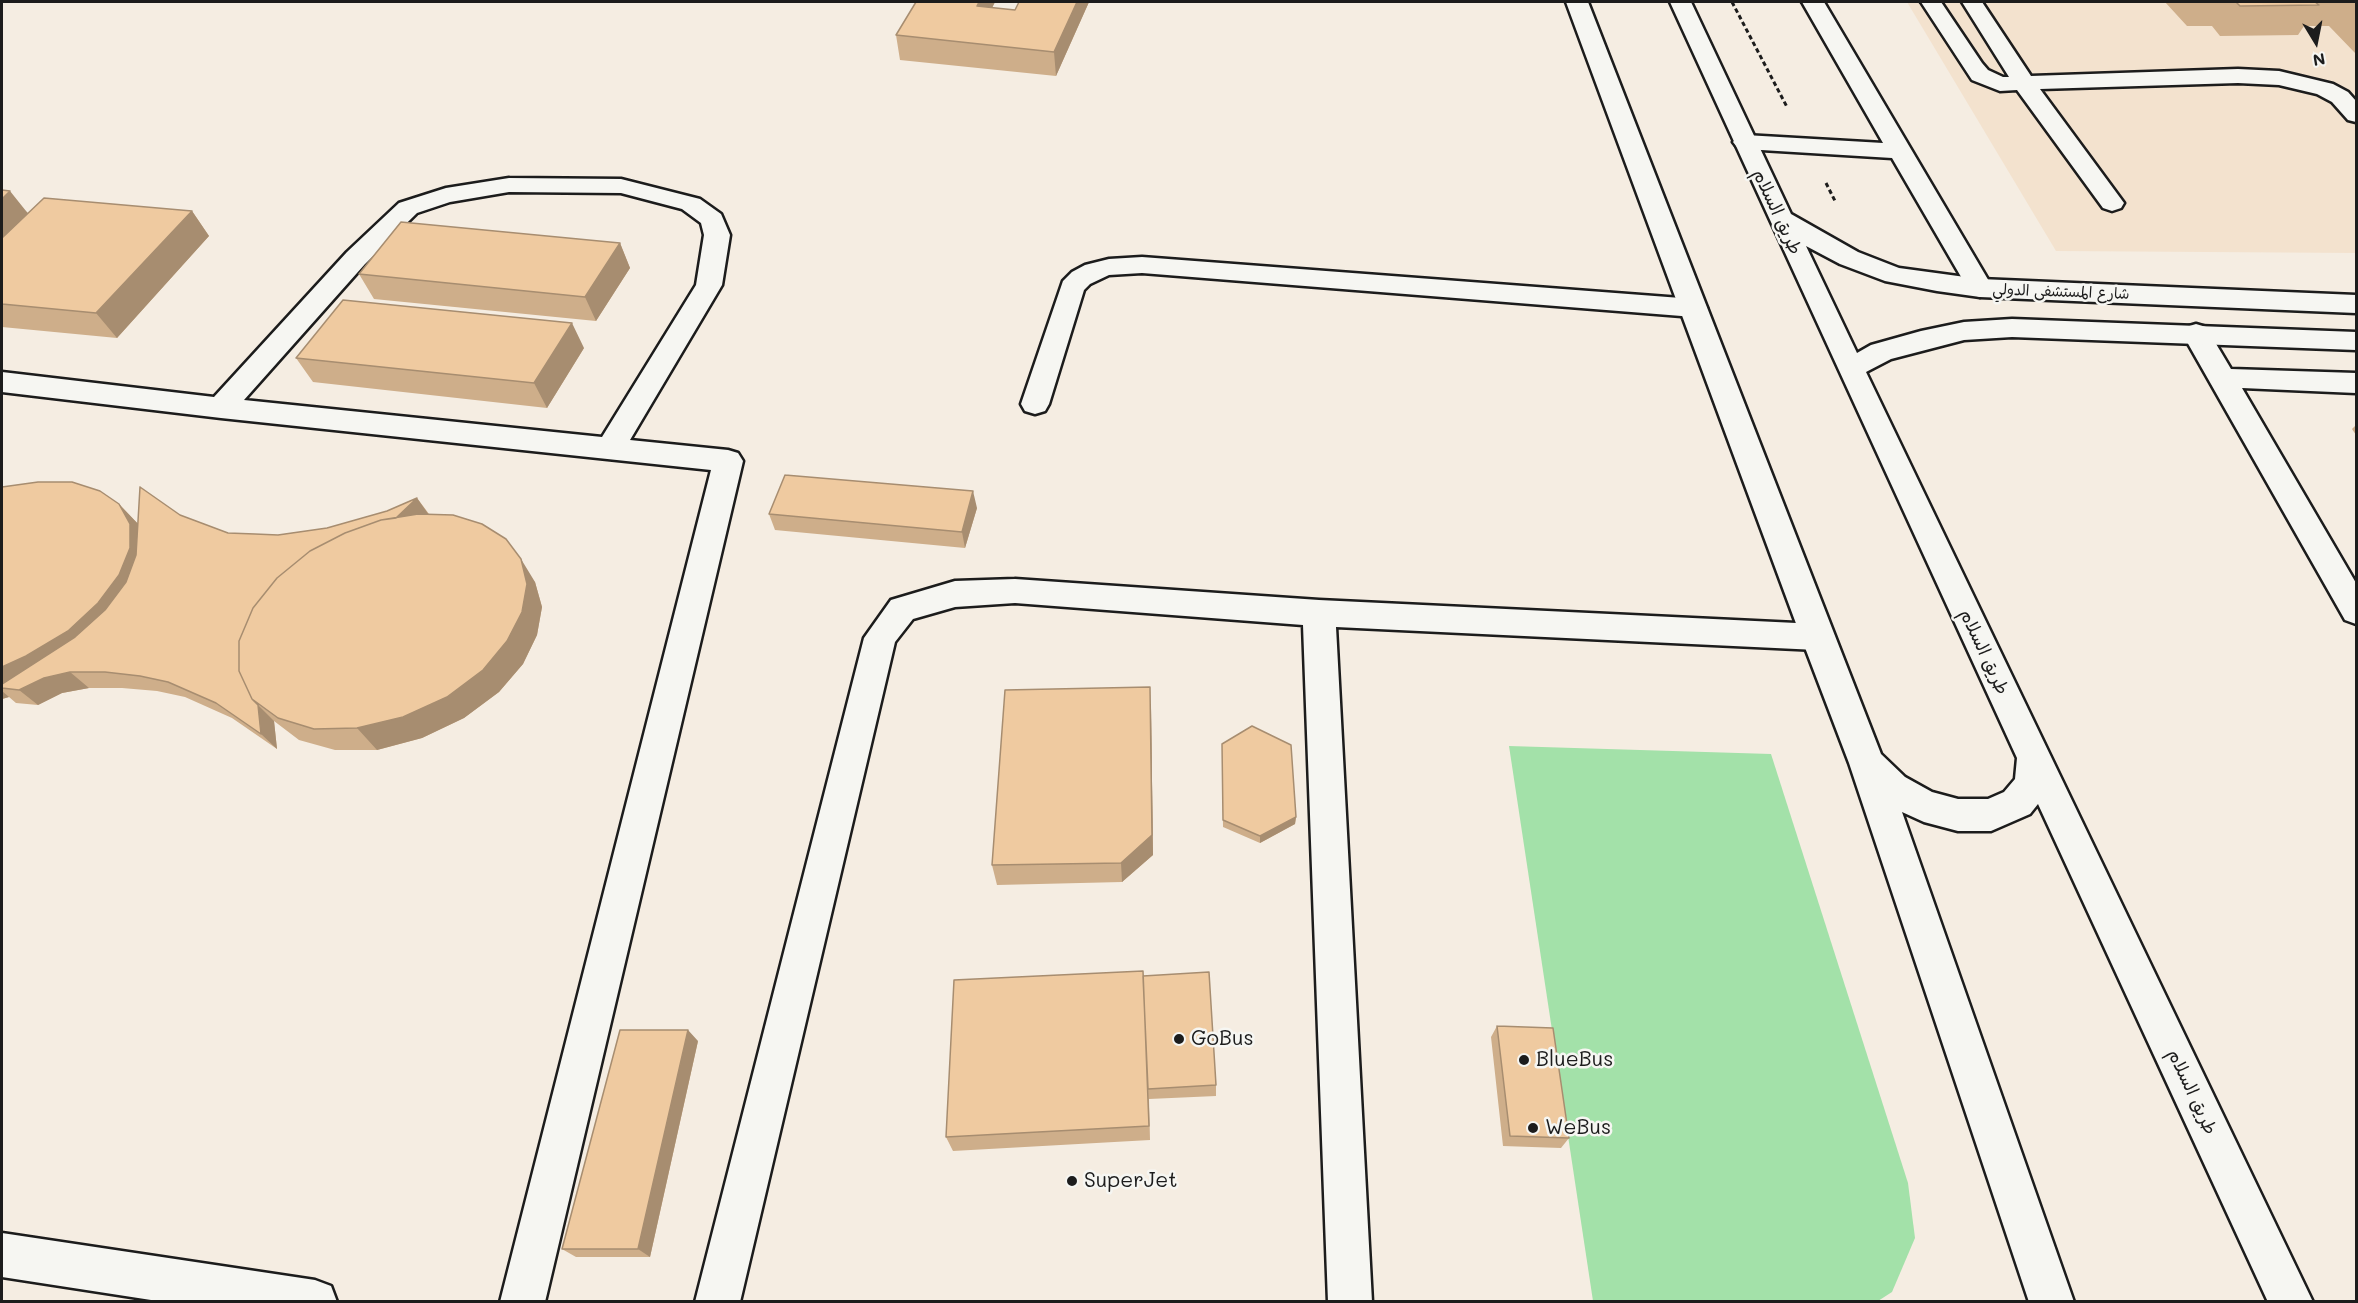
<!DOCTYPE html>
<html>
<head>
<meta charset="utf-8">
<style>
	body { margin:0 }
	#map { position:relative; width:2358px; height:1303px; overflow:hidden; background:#f5ede2; font-family:Mali,sans-serif }
	canvas { display:block }
	.frame { position:absolute; inset:0; border:3px solid #1c1c1c; pointer-events:none }
	.north { position:absolute; left:2286px; top:12px; width:60px; height:60px; -webkit-text-stroke:4px #f6f6f2; paint-order:stroke; rotate:170deg; font-size:16px; font-weight:700; line-height:24px; text-align:center; color:#1c1c1c }
	.north::after { content:''; display:block; margin:auto; width:21px; height:27px; background:#1c1c1c; clip-path:polygon(50% 0,100% 100%,50% 72%,0 100%) }
</style>
</head>
<body>
<div id="map">
<canvas width="2358" height="1303"></canvas>
<div class="frame"></div>
<div class="north">N</div>
</div>
<script>
const ctx = document.querySelector('canvas').getContext('2d');
ctx.lineJoin = 'round';
function paint(path, color) {
  ctx.fillStyle = color;
  ctx.fill(path, 'evenodd');
}
function shape(rows) {
  const path = new Path2D();
  for (const r of rows) {
    path.moveTo(r[0], r[1]);
    for (let i = 2; i < r.length; i += 2) path.lineTo(r[i], r[i + 1]);
  }
  return path;
}
function stroke(path, color, width, dash) {
  ctx.strokeStyle = color;
  ctx.lineWidth = width;
  ctx.lineCap = dash ? 'butt' : 'round';
  ctx.setLineDash(dash || []);
  ctx.stroke(path);
}
function drawText(font, color, halo, rows, align = 'center') {
  ctx.font = font + ' Mali,"Playpen Sans Arabic",sans-serif';
  ctx.lineWidth = 5;
  ctx.setLineDash([]);
  ctx.textBaseline = 'middle';
  ctx.strokeStyle = halo;
  ctx.fillStyle = color;
  for (const [text, x, y, turn = 0] of rows) {
    ctx.save();
    ctx.translate(x, y);
    ctx.rotate((+turn || 0) * Math.PI / 180);
    ctx.textAlign = isNaN(turn) ? turn : align;
    if (halo) ctx.strokeText(text, 0, 0);
    ctx.fillText(text, 0, 0);
    ctx.restore();
  }
}
const built = shape([
	[1907,2,2356,2,2356,253,2056,251]
]);
const green = shape([
	[1509,746,1771,754,1908,1183,1915,1238,1892,1292,1878,1301,1593,1301]
]);
const path = shape([
	[1732,2,1787,107],
	[1826,183,1836,203]
]);
const minor = shape([
	[1802,2,1824,2,1993,288,1989,294,1980,297,1971,294,1892,158,1745,149,1737,147,1733,142,1737,137,1745,135,1883,143,1802,2],
	[1921,2,1941,2,1982,63,1988,70,2003,77,2009,77,1962,2,1982,2,2031,76,2238,69,2279,71,2333,84,2348,92,2356,101,2356,122,2348,120,2332,102,2317,94,2279,85,2238,83,2040,89,2124,203,2121,208,2112,211,2103,208,2017,90,2000,91,1972,80,1921,2],
	[509,178,621,179,700,199,721,214,730,235,722,285,630,440,728,450,738,453,743,461,545,1302,500,1302,711,470,221,418,2,392,2,372,214,397,347,252,399,203,446,188,509,178],
	[509,192,621,193,682,209,701,223,704,235,696,285,602,437,244,400,365,264,417,213,450,202,509,192],
	[1142,257,1694,299,1703,302,1707,308,1703,314,1694,317,1142,273,1109,275,1090,284,1084,290,1049,404,1045,411,1035,414,1025,411,1021,404,1063,281,1072,272,1085,265,1109,259,1142,257],
	[2196,324,2206,327,2231,369,2356,373,2356,393,2242,388,2356,583,2356,624,2345,620,2182,333,2186,327,2196,324],
	[1015,579,1319,600,1817,624,1829,628,1833,637,1829,646,1817,650,1336,627,1372,1302,1328,1302,1303,625,1015,603,955,607,913,619,895,642,740,1302,695,1302,864,638,891,600,955,581,1015,579],
	[2,1233,315,1280,331,1286,337,1302,164,1302,2,1277,2,1233]
]);
const major = shape([
	[1566,2,1588,2,1881,754,1905,777,1932,792,1958,799,1988,799,2004,792,2015,779,2017,758,1670,2,1691,2,1791,214,1858,252,1899,268,1980,279,2356,295,2356,313,1980,297,1937,291,1885,281,1840,264,1806,246,1857,353,1871,345,1921,331,1964,322,2012,319,2356,332,2356,350,2012,337,1964,340,1891,359,1866,372,2313,1302,2268,1302,2038,804,2030,814,1991,831,1958,831,1924,822,1902,812,2074,1302,2029,1302,1849,763,1801,637,1566,2]
]);
const wall = shape([
	[916,2,995,2,992,8,1015,10,1019,2,1089,2,1056,76,900,60,896,35],
	[2165,2,2356,2,2356,54,2329,26,2304,26,2298,35,2220,36,2212,26,2187,26],
	[2,190,28,213,192,211,209,236,117,338,2,327],
	[620,243,630,268,596,321,374,299,359,274],
	[584,348,547,408,313,382,296,358],
	[2356,425,2356,435,2352,429],
	[2,487,119,504,138,524,180,515,228,533,255,534,278,535,327,528,387,511,417,498,429,514,535,582,542,607,537,635,523,664,499,692,464,718,422,738,377,750,335,750,299,740,274,721,277,749,232,718,185,697,157,691,122,688,89,688,62,693,38,705,16,703,9,697,2,699],
	[977,508,965,548,775,530,769,514],
	[1151,708,1153,855,1122,882,997,885,992,865],
	[1222,744,1296,817,1295,824,1260,843,1223,827],
	[1143,976,1216,1085,1216,1096,1149,1099,1150,1140,953,1151,946,1137],
	[1497,1026,1569,1138,1561,1148,1503,1146,1491,1037],
	[698,1041,650,1257,576,1257,562,1249]
]);
const shadedWall = shape([
	[979,2,995,2,980,31,977,6],
	[1077,2,1089,2,1056,76,1054,52],
	[10,191,30,216,2,243,2,199],
	[192,211,209,236,117,338,96,313],
	[620,243,630,268,596,321,585,297],
	[572,323,584,348,547,408,534,383],
	[973,491,977,508,965,548,962,532],
	[417,498,429,515,259,615],
	[119,504,142,528,152,548,70,672,89,688,62,693,38,705,19,690,2,688,2,667],
	[521,559,535,582,542,607,537,635,523,664,499,692,464,718,422,738,377,750,357,728],
	[2,691,9,697,2,699],
	[258,705,274,721,277,749,261,734],
	[1151,708,1153,855,1122,882,1121,863],
	[1296,817,1295,824,1260,843,1260,836],
	[688,1030,698,1041,650,1257,638,1249]
]);
const building = shape([
	[916,2,979,2,977,6,1015,10,1019,2,1077,2,1054,52,896,35,916,2],
	[2236,2,2315,2,2319,5,2240,6,2236,2],
	[2,190,10,191,2,199,2,190],
	[44,198,192,211,96,313,2,304,2,238,44,198],
	[401,222,620,243,585,297,359,274,401,222],
	[343,300,572,323,534,383,296,358,343,300],
	[785,475,973,491,962,532,769,514,785,475],
	[38,482,72,482,100,491,119,504,130,524,130,548,119,575,98,603,68,631,26,656,2,667,2,487,38,482],
	[140,487,180,515,228,533,255,534,278,535,327,528,387,511,417,498,396,518,381,520,345,533,310,551,277,578,253,608,239,641,239,671,252,699,258,705,261,734,216,703,168,682,140,676,105,672,70,672,44,678,19,690,2,688,2,684,75,637,105,610,126,582,136,555,140,487],
	[418,514,453,515,482,524,506,539,521,559,527,584,522,612,507,641,483,670,447,697,403,717,357,728,314,729,278,718,252,699,239,671,239,641,253,608,277,578,310,551,345,533,381,520,418,514],
	[1150,687,1152,835,1121,863,992,865,1005,690,1150,687],
	[1252,726,1291,745,1296,817,1260,836,1223,820,1222,744,1252,726],
	[1143,971,1149,1126,946,1137,954,980,1143,971],
	[1209,972,1216,1085,1148,1089,1143,976,1209,972],
	[1497,1026,1553,1028,1569,1138,1510,1136,1497,1026],
	[620,1030,688,1030,638,1249,562,1249,620,1030]
]);
const markers = [
	[1179,1039,6,"#1c1c1c"],
	[1524,1060,6,"#1c1c1c"],
	[1533,1128,6,"#1c1c1c"],
	[1072,1181,6,"#1c1c1c"]
];
const farStreetnames = [
	["شارع المستشفى الدولي",2061,292,2]
];
const streetNames = [
	["طريق السلام",1777,212,65],
	["طريق السلام",1984,652,65],
	["طريق السلام",2192,1092,65]
];
const nearPoinames = [
	["GoBus",1191,1039],
	["BlueBus",1536,1060],
	["WeBus",1545,1128],
	["SuperJet",1084,1181]
];
paint(built, '#f3e2ce');
paint(green, '#a3e1a9');
stroke(minor, '#1c1c1c', 5);
stroke(major, '#1c1c1c', 5);
stroke(path, '#1c1c1c', 3, [4.5, 3]);
paint(minor, '#f6f6f2');
paint(major, '#f6f6f2');
paint(wall, '#ceae8a');
paint(shadedWall, '#a78d70');
paint(building, '#efcaa0');
stroke(building, '#a78d70', 1.5);
for (const [x, y, r, color] of markers) {
  const dot = new Path2D();
  dot.arc(x, y, r, 0, 2 * Math.PI);
  ctx.fillStyle = color;
  ctx.fill(dot);
  stroke(dot, '#f6f6f2', 2);
}
drawText('15px', '#1c1c1c', '#f6f6f2', farStreetnames);
drawText('18px', '#1c1c1c', '#f6f6f2', streetNames);
drawText('21px', '#1c1c1c', '#f6f6f2', nearPoinames, 'left');
</script>
</body>
</html>
